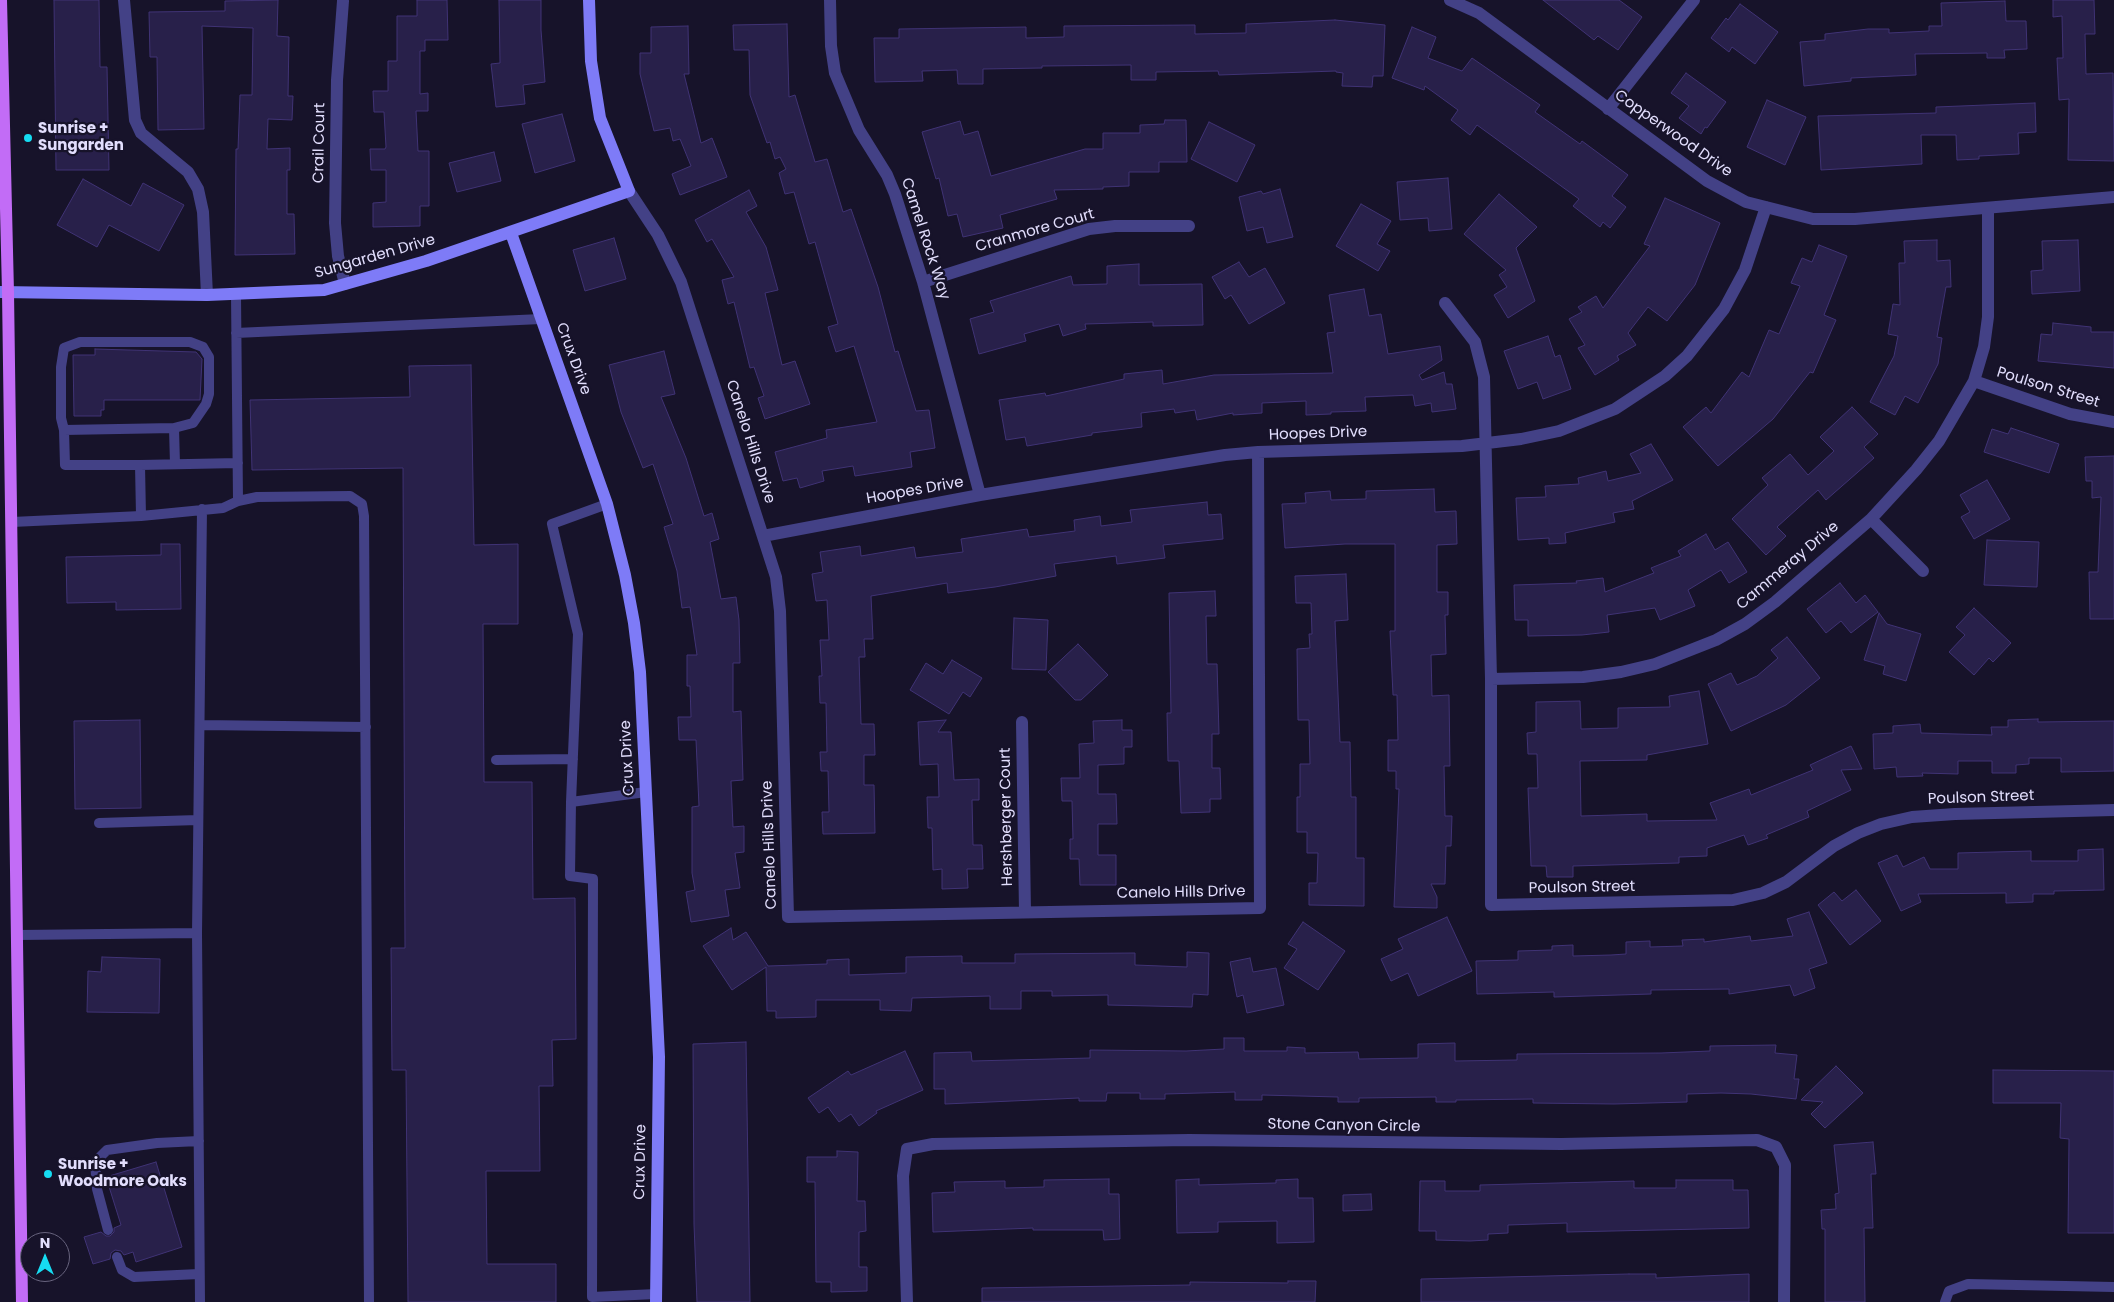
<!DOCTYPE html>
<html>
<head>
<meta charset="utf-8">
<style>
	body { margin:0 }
	#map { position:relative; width:2114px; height:1302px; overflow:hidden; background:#17132a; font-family:Poppins,sans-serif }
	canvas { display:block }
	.north { position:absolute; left:20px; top:1232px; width:50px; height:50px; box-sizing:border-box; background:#17132a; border:1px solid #68647e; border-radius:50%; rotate:0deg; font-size:14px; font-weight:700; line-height:20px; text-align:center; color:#e2defd }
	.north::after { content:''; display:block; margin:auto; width:18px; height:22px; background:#16dcf2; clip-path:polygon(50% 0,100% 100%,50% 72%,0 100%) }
</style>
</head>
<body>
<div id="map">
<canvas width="2114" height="1302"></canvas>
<div class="north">N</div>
</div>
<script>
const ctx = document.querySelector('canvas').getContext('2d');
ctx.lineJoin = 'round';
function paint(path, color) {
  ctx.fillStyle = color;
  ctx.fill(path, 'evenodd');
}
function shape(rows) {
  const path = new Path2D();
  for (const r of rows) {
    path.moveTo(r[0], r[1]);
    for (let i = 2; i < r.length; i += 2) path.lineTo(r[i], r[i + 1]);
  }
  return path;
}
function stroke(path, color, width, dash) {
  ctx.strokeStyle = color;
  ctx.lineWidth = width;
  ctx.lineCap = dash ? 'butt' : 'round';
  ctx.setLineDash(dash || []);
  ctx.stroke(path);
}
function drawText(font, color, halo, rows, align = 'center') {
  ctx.font = font + ' Poppins,sans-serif';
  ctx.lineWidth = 4.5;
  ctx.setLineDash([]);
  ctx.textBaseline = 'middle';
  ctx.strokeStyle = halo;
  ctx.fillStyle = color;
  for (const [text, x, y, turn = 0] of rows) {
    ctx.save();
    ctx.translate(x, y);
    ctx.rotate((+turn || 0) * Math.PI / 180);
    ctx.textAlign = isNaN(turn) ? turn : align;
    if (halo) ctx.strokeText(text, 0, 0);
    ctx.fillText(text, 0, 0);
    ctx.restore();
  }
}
const building = shape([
	[54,0,99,0,100,67,107,67,109,170,56,170,54,0],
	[278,0,277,36,289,37,288,96,293,96,292,120,268,119,267,149,290,148,290,170,287,170,287,214,294,214,295,254,235,255,236,149,238,149,240,95,252,95,253,28,202,26,204,129,158,130,157,57,150,57,149,12,225,11,225,1,278,0],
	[417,0,447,0,448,40,425,40,425,51,420,51,420,94,428,93,428,111,416,111,418,151,429,151,429,206,420,206,420,226,373,227,373,203,386,202,386,170,371,170,370,149,385,149,386,147,384,112,374,112,373,91,388,91,388,61,397,61,397,16,417,16,417,0],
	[499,0,541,0,541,30,545,82,523,85,525,104,496,107,491,64,500,63,499,0],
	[1543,0,1619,0,1642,17,1618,50,1598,36,1594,40,1543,0],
	[2053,0,2094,0,2095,34,2085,34,2086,74,2113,73,2114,161,2068,160,2069,99,2059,100,2057,58,2063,58,2062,16,2053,17,2053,0],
	[2005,1,2006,21,2026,21,2027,49,2004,50,2005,58,1987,58,1987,53,1915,54,1916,75,1851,78,1851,81,1804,86,1800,42,1825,40,1825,34,1868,29,1889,29,1889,33,1929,31,1929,26,1942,26,1941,3,2005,1],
	[1740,4,1778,32,1755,64,1732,47,1729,52,1711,38,1726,18,1728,20,1740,4],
	[1335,20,1385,25,1383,76,1373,76,1372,87,1342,86,1343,73,1336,72,1336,71,1219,75,1218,71,1156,72,1156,80,1131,80,1131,65,1042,66,1042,68,983,69,983,84,958,84,957,70,922,71,923,81,875,82,874,38,899,38,899,29,1026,27,1026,38,1064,37,1064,26,1195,25,1195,34,1246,33,1246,24,1335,20],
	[787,24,789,97,795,95,815,162,827,159,843,212,851,209,878,287,895,352,898,351,916,411,929,410,935,448,910,452,912,467,855,476,853,466,822,471,824,481,800,488,797,478,783,481,775,452,827,438,826,430,877,422,854,346,836,352,828,327,838,324,815,242,809,244,794,192,785,194,779,173,786,169,780,157,775,159,770,142,767,143,750,95,749,50,734,50,733,25,787,24],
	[688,26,689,74,684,74,701,143,712,138,727,177,680,195,672,174,691,166,680,139,673,141,670,128,654,131,640,74,640,53,651,53,651,27,688,26],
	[1412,27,1436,37,1428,58,1462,71,1472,58,1540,105,1535,112,1580,144,1582,141,1628,175,1612,196,1626,207,1610,228,1603,222,1600,227,1573,206,1579,199,1477,125,1470,135,1451,120,1458,110,1425,86,1424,90,1392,78,1412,27],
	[1686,73,1726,102,1707,128,1705,127,1701,134,1679,118,1689,106,1671,93,1686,73],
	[1767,100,1806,117,1785,165,1747,147,1767,100],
	[2035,103,2036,132,2018,133,2019,154,1979,156,1979,159,1957,160,1956,135,1921,135,1922,164,1821,170,1818,116,1936,113,1936,107,2035,103],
	[562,114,575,161,535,173,522,124,562,114],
	[1165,120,1186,120,1187,162,1159,162,1159,172,1129,172,1129,186,1103,187,1103,189,1054,190,1057,199,1000,215,1003,228,963,237,957,214,948,216,939,178,936,179,922,132,960,121,964,135,978,131,991,176,1085,149,1103,149,1103,133,1140,133,1140,125,1164,124,1165,120],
	[1209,122,1255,145,1237,182,1191,159,1209,122],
	[494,152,501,181,457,192,449,163,494,152],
	[1448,178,1452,229,1429,231,1428,218,1400,220,1397,182,1448,178],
	[83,179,131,206,143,183,184,205,159,251,109,225,97,247,57,225,83,179],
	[1280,189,1293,237,1267,243,1263,227,1247,231,1239,197,1261,191,1263,194,1280,189],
	[749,190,757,206,746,212,766,247,778,290,765,293,782,365,795,361,810,404,765,419,758,398,764,396,754,367,750,368,734,302,728,304,722,280,734,277,712,239,707,242,695,220,749,190],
	[1499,194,1537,227,1516,248,1535,301,1508,318,1494,295,1507,287,1499,275,1506,270,1464,234,1499,194],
	[1665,198,1720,223,1695,285,1667,321,1648,307,1628,333,1636,345,1617,356,1619,360,1595,375,1578,348,1585,345,1569,319,1582,312,1578,307,1596,296,1603,308,1650,246,1644,244,1665,198],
	[1361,204,1391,221,1377,244,1390,251,1378,271,1336,246,1361,204],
	[614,238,626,279,585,291,573,250,614,238],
	[1937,240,1937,261,1950,260,1951,287,1946,287,1937,337,1942,338,1938,364,1918,403,1905,396,1895,415,1870,402,1894,356,1898,336,1888,334,1893,304,1900,305,1899,263,1905,263,1904,241,1937,240],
	[2078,240,2080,291,2032,294,2031,271,2043,270,2042,241,2078,240],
	[1819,245,1847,256,1824,315,1836,320,1813,373,1810,372,1773,419,1718,466,1683,427,1706,407,1711,413,1742,372,1749,377,1769,330,1779,334,1800,286,1791,283,1802,258,1812,262,1819,245],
	[1239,262,1249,277,1265,268,1285,303,1249,324,1231,295,1225,299,1212,277,1239,262],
	[1139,264,1139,285,1202,284,1203,325,1153,326,1153,322,1085,324,1086,329,1063,336,1059,324,1024,334,1026,341,979,354,970,319,994,312,990,301,1071,276,1073,285,1107,284,1107,266,1139,264],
	[1364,289,1369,316,1381,314,1388,354,1440,346,1442,360,1419,375,1422,380,1444,372,1446,384,1452,384,1456,409,1432,412,1431,403,1415,406,1413,395,1365,397,1366,411,1331,412,1331,414,1306,415,1306,401,1262,403,1262,413,1233,415,1233,413,1197,420,1195,410,1175,413,1174,409,1141,413,1142,427,1092,433,1092,435,1027,446,1025,437,1006,440,999,400,1045,393,1046,396,1124,379,1124,374,1162,370,1163,384,1214,375,1333,373,1327,333,1335,332,1329,295,1364,289],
	[2053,323,2091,327,2091,332,2114,332,2114,368,2038,361,2041,334,2052,335,2053,323],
	[1548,336,1555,357,1560,355,1571,389,1543,399,1537,382,1518,389,1504,351,1548,336],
	[95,349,196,352,202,359,200,400,104,400,104,410,101,410,101,416,74,416,73,355,95,355,95,349],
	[664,351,675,394,661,397,686,458,704,516,712,513,719,539,710,542,721,599,736,597,739,620,740,663,733,663,733,712,741,711,743,780,731,781,733,827,744,826,744,852,735,853,740,888,725,890,729,916,691,922,686,892,695,890,692,873,692,807,699,806,696,740,679,740,678,717,691,717,690,686,687,686,687,655,697,655,690,607,682,608,677,571,664,527,673,524,653,464,643,468,621,412,609,365,664,351],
	[471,365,474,545,518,544,518,624,483,624,484,782,532,782,533,899,575,898,576,1039,552,1040,553,1086,539,1086,540,1171,486,1171,487,1264,556,1264,556,1302,408,1302,406,1070,392,1070,391,948,405,948,403,468,252,470,250,400,410,397,409,366,471,365],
	[1852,407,1878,434,1864,447,1874,458,1826,500,1818,490,1777,527,1786,536,1766,555,1732,519,1768,485,1762,478,1790,454,1808,475,1834,451,1820,437,1852,407],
	[2011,428,2059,444,2049,473,1984,452,1992,429,2008,434,2011,428],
	[1651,444,1673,480,1632,501,1634,509,1613,513,1615,522,1565,533,1566,543,1549,544,1549,538,1518,540,1516,498,1546,497,1545,486,1579,484,1578,478,1606,471,1608,481,1641,473,1630,454,1651,444],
	[2114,456,2114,619,2090,619,2089,572,2098,572,2101,497,2092,498,2092,481,2086,481,2085,457,2114,456],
	[1987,480,2010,519,1974,539,1961,517,1970,512,1960,495,1987,480],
	[1434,489,1435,512,1456,511,1457,544,1437,545,1437,592,1448,592,1448,615,1445,615,1446,654,1431,655,1432,696,1449,695,1450,766,1444,766,1445,816,1452,816,1451,846,1446,846,1445,884,1431,884,1437,897,1437,908,1394,907,1399,789,1396,789,1396,771,1388,771,1388,740,1398,740,1397,695,1393,695,1390,631,1395,631,1395,544,1345,544,1285,548,1282,504,1306,503,1305,493,1330,491,1331,500,1366,499,1366,491,1434,489],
	[1207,502,1208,515,1221,514,1223,539,1163,545,1165,558,1117,564,1116,556,1054,564,1056,576,995,587,948,593,947,583,871,596,873,639,864,639,865,657,859,657,861,724,874,724,875,755,864,755,864,785,874,785,875,833,823,834,822,812,829,812,828,771,821,771,820,752,827,752,826,703,820,703,819,676,822,676,820,640,829,640,827,600,816,601,812,574,823,572,820,552,860,546,861,556,914,547,916,558,963,552,961,539,1027,529,1029,537,1075,531,1074,520,1100,516,1101,526,1132,522,1130,510,1207,502],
	[1706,534,1715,550,1728,542,1747,572,1729,583,1721,570,1688,590,1695,606,1660,620,1655,608,1607,615,1609,632,1582,635,1528,636,1528,620,1515,620,1514,585,1577,583,1576,581,1603,578,1605,592,1654,573,1651,568,1681,556,1678,551,1706,534],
	[1987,540,2039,542,2037,587,1984,585,1987,540],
	[161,544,180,544,181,609,116,610,116,602,67,603,66,557,161,555,161,544],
	[1346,574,1348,620,1335,621,1340,742,1350,742,1351,797,1356,797,1356,858,1364,858,1364,906,1309,905,1309,883,1317,883,1318,853,1307,853,1307,832,1297,832,1297,797,1300,797,1300,764,1310,764,1309,720,1298,720,1297,649,1310,648,1309,634,1312,634,1311,603,1296,603,1295,576,1346,574],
	[1840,583,1856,603,1865,595,1878,612,1851,633,1841,621,1826,633,1807,609,1840,583],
	[1215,591,1216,616,1206,616,1207,664,1217,664,1219,734,1212,734,1212,768,1220,768,1221,799,1210,799,1210,812,1181,813,1179,761,1168,761,1167,713,1171,713,1169,593,1215,591],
	[1974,608,2011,643,1993,662,1989,658,1974,675,1949,652,1965,635,1956,627,1974,608],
	[1879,613,1887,624,1921,634,1906,681,1883,674,1885,666,1864,660,1879,613],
	[1014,618,1048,620,1046,670,1012,669,1014,618],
	[1787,637,1820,678,1786,705,1731,731,1708,684,1731,673,1737,685,1757,676,1778,658,1771,650,1787,637],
	[1078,644,1108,675,1081,700,1075,700,1048,672,1078,644],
	[952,660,982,678,970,697,963,692,949,714,910,690,926,663,943,674,952,660],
	[1699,691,1708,744,1647,755,1647,760,1580,761,1581,816,1647,814,1647,821,1717,820,1710,803,1749,789,1751,795,1813,770,1810,765,1851,746,1862,769,1841,770,1851,790,1807,811,1809,817,1766,835,1768,838,1748,845,1744,835,1707,848,1707,856,1679,857,1679,863,1573,866,1573,877,1547,877,1546,866,1531,866,1528,788,1538,788,1537,754,1528,754,1527,733,1536,732,1536,702,1580,701,1581,729,1618,728,1618,708,1670,707,1669,696,1699,691],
	[2038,719,2038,722,2114,721,2114,771,2061,772,2061,758,2029,758,2029,764,2016,765,2016,773,1992,773,1992,761,1958,761,1958,774,1922,773,1923,776,1897,777,1896,767,1874,769,1873,734,1893,733,1893,726,1920,724,1921,733,1992,735,1991,727,2008,727,2008,720,2038,719],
	[140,720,141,808,75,809,74,721,140,720],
	[946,720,938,732,951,732,954,780,979,779,979,800,972,800,973,845,982,845,983,869,967,869,968,888,942,889,942,869,933,870,932,828,928,828,927,797,939,797,938,764,920,765,918,722,946,720],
	[1122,720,1122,730,1132,730,1132,747,1124,747,1124,764,1098,765,1098,794,1116,794,1117,824,1098,824,1098,855,1116,855,1116,885,1080,885,1079,859,1070,859,1070,839,1073,839,1072,801,1062,801,1061,778,1080,778,1079,744,1094,743,1093,721,1122,720],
	[2103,849,2104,890,2054,891,2054,894,2033,894,2033,902,2006,903,2006,893,1918,894,1921,902,1901,911,1878,863,1897,855,1903,867,1924,857,1930,869,1958,869,1958,853,2031,851,2031,861,2078,861,2078,850,2103,849],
	[1856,890,1881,921,1850,945,1818,905,1834,892,1842,901,1856,890],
	[1809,912,1827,963,1809,969,1815,988,1794,996,1790,985,1729,994,1729,989,1651,990,1651,994,1554,997,1554,992,1477,994,1476,961,1518,960,1518,951,1552,950,1552,946,1573,945,1573,956,1611,955,1626,954,1626,942,1650,941,1650,947,1683,946,1682,940,1704,939,1704,942,1750,936,1751,941,1793,936,1787,919,1809,912],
	[1447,917,1472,971,1418,996,1408,973,1391,981,1381,959,1403,949,1398,939,1447,917],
	[1303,922,1345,951,1318,990,1284,968,1297,949,1288,944,1303,922],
	[731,928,733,940,746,932,768,966,827,964,827,960,849,959,849,975,906,973,906,957,962,956,962,963,1015,963,1015,954,1135,953,1135,965,1187,967,1187,952,1209,953,1208,995,1193,994,1192,1007,1108,1005,1108,995,1052,996,1052,991,1021,991,1021,1009,990,1009,990,996,912,998,911,1011,880,1010,880,1000,816,1000,816,1017,776,1018,776,1011,767,1011,766,967,732,990,703,946,731,928],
	[102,957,160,959,159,1013,87,1012,88,971,101,972,102,957],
	[1250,958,1253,972,1276,968,1284,1005,1247,1013,1243,995,1237,997,1230,962,1250,958],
	[1224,1038,1244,1038,1244,1051,1287,1051,1287,1047,1305,1048,1305,1053,1358,1052,1359,1059,1418,1058,1418,1044,1455,1043,1455,1061,1517,1060,1517,1054,1661,1053,1710,1051,1710,1046,1776,1045,1775,1053,1797,1055,1794,1079,1799,1079,1796,1099,1751,1094,1721,1093,1687,1094,1687,1102,1614,1104,1533,1103,1533,1099,1456,1100,1456,1102,1436,1102,1436,1097,1359,1098,1359,1102,1338,1102,1338,1097,1262,1095,1262,1100,1235,1100,1235,1092,1165,1094,1165,1099,1140,1099,1140,1093,1107,1093,1106,1101,1079,1101,1079,1098,945,1104,945,1089,934,1089,934,1053,971,1052,972,1061,1090,1058,1090,1050,1186,1051,1224,1049,1224,1038],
	[746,1042,750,1302,697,1302,694,1224,693,1044,746,1042],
	[905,1051,923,1090,876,1111,877,1113,859,1126,851,1114,839,1122,828,1107,819,1113,808,1098,848,1071,851,1075,905,1051],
	[1836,1066,1863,1093,1825,1128,1811,1114,1823,1102,1801,1100,1836,1066],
	[1993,1070,2114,1071,2114,1233,2068,1233,2069,1139,2060,1138,2061,1103,1993,1103,1993,1070],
	[1873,1142,1876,1174,1871,1174,1873,1228,1864,1228,1865,1302,1825,1302,1825,1229,1822,1229,1821,1210,1836,1209,1835,1194,1839,1193,1834,1145,1873,1142],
	[837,1151,858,1152,857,1201,865,1201,866,1231,859,1232,859,1267,867,1267,867,1291,831,1292,831,1282,816,1282,815,1182,807,1182,807,1157,837,1157,837,1151],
	[156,1162,182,1247,136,1262,133,1252,124,1255,121,1251,115,1250,111,1253,110,1259,93,1264,84,1237,101,1232,106,1236,110,1236,114,1232,114,1228,121,1225,106,1177,156,1162],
	[1109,1179,1109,1194,1119,1194,1120,1239,1104,1240,1103,1230,1033,1230,1033,1228,933,1232,932,1193,955,1192,954,1182,1005,1181,1005,1188,1044,1187,1044,1180,1109,1179],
	[1199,1179,1199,1185,1276,1183,1276,1180,1298,1179,1298,1198,1313,1198,1314,1242,1277,1243,1277,1221,1218,1222,1218,1232,1177,1233,1176,1180,1199,1179],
	[1676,1180,1733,1180,1733,1190,1748,1190,1749,1228,1567,1232,1567,1223,1508,1225,1508,1233,1488,1234,1488,1240,1470,1241,1436,1240,1436,1231,1419,1231,1420,1181,1445,1181,1445,1191,1480,1191,1480,1185,1634,1181,1634,1188,1676,1188,1676,1180],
	[1371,1194,1372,1210,1343,1211,1343,1195,1371,1194],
	[1629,1274,1656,1274,1656,1278,1749,1274,1749,1302,1421,1302,1421,1279,1629,1274],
	[1288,1281,1316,1281,1315,1302,982,1302,982,1288,1190,1285,1190,1282,1288,1283,1288,1281]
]);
const lane = shape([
	[236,295,238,501],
	[236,333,541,319],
	[64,430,61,418,61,367,64,348,80,342,190,342,203,347,209,357,209,394,206,404,193,423,174,428],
	[140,465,238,463],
	[607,504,552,524,578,634,571,802,646,792],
	[141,516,140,465,65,465,64,430,174,428,175,464],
	[12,522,141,516,223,508,238,501,257,497,350,496,362,504,364,516,369,1302],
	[200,725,366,727],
	[496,760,573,759],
	[571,802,570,876,593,879,592,1297,656,1294],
	[99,823,198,820],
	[18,935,197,933],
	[108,1230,97,1189,95,1162,107,1150,157,1143,199,1141],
	[117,1257,122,1270,134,1277,199,1274],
	[200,1302,197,933,202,509],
	[1945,1302,1949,1291,1968,1284,2114,1287]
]);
const street = shape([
	[124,0,135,120,141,133,188,172,198,189,203,212,207,295],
	[830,0,831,46,835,73,859,130,887,175,895,194,923,282,980,495],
	[1450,0,1479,13,1707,181,1746,202,1813,219,1855,219,2114,197],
	[343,1,337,80,335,223,338,256,345,284],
	[1608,109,1694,0],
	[629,191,658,235,681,282,776,577,780,611,788,917,1260,908,1258,452],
	[923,282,1089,229,1115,226,1189,226],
	[1445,303,1475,342,1484,377,1491,679,1491,905,1733,900,1763,893,1786,882,1834,846,1858,833,1881,824,1912,817,1955,814,2114,810],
	[1974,381,2070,414,2114,422],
	[1871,519,1923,571],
	[763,536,980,495,1225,455,1258,452,1462,446,1521,439,1559,431,1615,409,1665,376,1687,356,1724,309,1745,270,1766,207],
	[1491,679,1583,677,1621,672,1655,664,1716,640,1745,624,1775,602,1871,519,1916,470,1939,441,1974,381,1984,347,1988,317,1988,208],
	[1022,722,1025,912],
	[907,1302,903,1176,907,1149,933,1144,1189,1140,1561,1144,1757,1140,1776,1147,1785,1165,1784,1302]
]);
const secondary = shape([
	[511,233,607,504,625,575,634,623,640,672,659,1057,656,1302],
	[0,292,207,295,324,290,426,261,629,191,600,118,591,61,589,0]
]);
const primary = shape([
	[1,0,8,292,22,1302]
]);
const markers = [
	[28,138,5,"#16dcf2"],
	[48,1174,5,"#16dcf2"]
];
const poiNames = [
	["Sunrise +",38,129],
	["Sungarden",38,146],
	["Sunrise +",58,1165],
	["Woodmore Oaks",58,1182]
];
const streetNames = [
	["Copperwood Drive",1673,134,35],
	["Crail Court",320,143,-89],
	["Cranmore Court",1035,231,-16],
	["Camel Rock Way",925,239,72],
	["Sungarden Drive",375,257,-16],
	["Crux Drive",573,359,70],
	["Poulson Street",2048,388,17],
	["Hoopes Drive",1318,434,-2],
	["Canelo Hills Drive",750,442,72],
	["Hoopes Drive",915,491,-10],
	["Cammeray Drive",1788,566,-40],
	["Crux Drive",628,758,-93],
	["Poulson Street",1981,798,-2],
	["Hershberger Court",1007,817,-91],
	["Canelo Hills Drive",770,845,-92],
	["Poulson Street",1582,888,-1],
	["Canelo Hills Drive",1181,893,-1],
	["Stone Canyon Circle",1344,1126,1],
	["Crux Drive",641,1162,-89]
];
paint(building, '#28204a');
stroke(building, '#403375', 1);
stroke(lane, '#434186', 10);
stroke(street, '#434186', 12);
stroke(secondary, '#7e7bf7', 12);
stroke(primary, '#c26cf6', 12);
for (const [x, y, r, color] of markers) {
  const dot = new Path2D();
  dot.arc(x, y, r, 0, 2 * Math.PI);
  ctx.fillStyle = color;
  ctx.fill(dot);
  stroke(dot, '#17132a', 2);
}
drawText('bold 15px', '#e2defd', '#17132a', poiNames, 'left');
drawText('15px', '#e2defd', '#17132a', streetNames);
</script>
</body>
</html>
